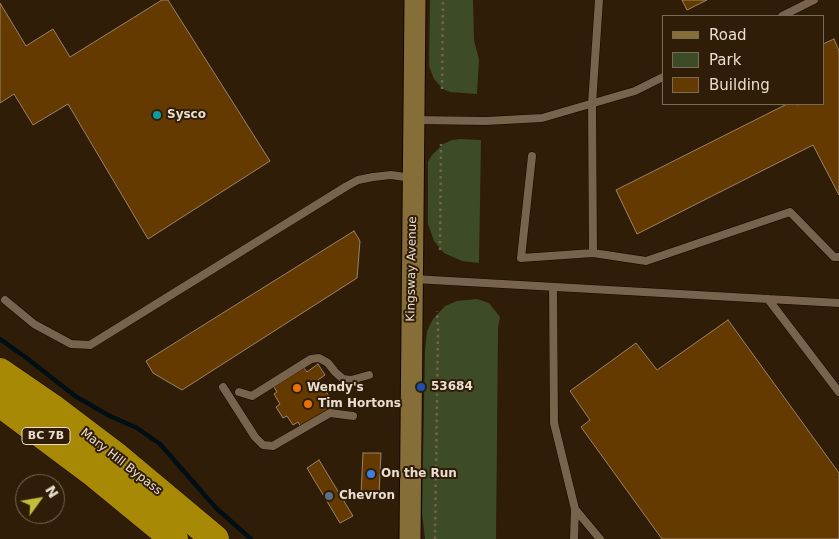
<!DOCTYPE html>
<html>
<head>
<meta charset="utf-8">
<style>
	body { margin:0 }
	#map { position:relative; width:839px; height:539px; overflow:hidden; background:#2f1d08; font-family:"DejaVu Sans",sans-serif }
	canvas { display:block }
	.legend { position:absolute; left:662px; top:15px; width:162px; height:90px; box-sizing:border-box; background:#2f1d08; border:1px solid #7a6a58; margin:0; padding:6px 9px; list-style:none; font-size:15px; color:#eaded1 }
	.legend li { display:flex; align-items:center; gap:10px; height:25px }
	.legend b { width:25px; border:1px solid #7a6a58 }
	.north { position:absolute; left:15px; top:474px; width:50px; height:50px; box-sizing:border-box; background:#2f1d08; border:1px solid #7a6a58; border-radius:50%; rotate:58deg; font-size:14px; font-weight:700; line-height:20px; text-align:center; color:#eaded1 }
	.north::after { content:''; display:block; margin:auto; width:18px; height:22px; background:#c3bd3e; clip-path:polygon(50% 0,100% 100%,50% 72%,0 100%) }
</style>
</head>
<body>
<div id="map">
<canvas width="839" height="539"></canvas>
<ul class="legend">
<li><b style="height:6px;background:#866e38"></b>Road</li>
<li><b style="height:14px;background:#3d4c27"></b>Park</li>
<li><b style="height:14px;background:#643a00"></b>Building</li>
</ul>
<div class="north">N</div>
</div>
<script>
const ctx = document.querySelector('canvas').getContext('2d');
ctx.lineJoin = 'round';
function paint(path, color) {
  ctx.fillStyle = color;
  ctx.fill(path, 'evenodd');
}
function shape(rows) {
  const path = new Path2D();
  for (const r of rows) {
    path.moveTo(r[0], r[1]);
    for (let i = 2; i < r.length; i += 2) path.lineTo(r[i], r[i + 1]);
  }
  return path;
}
function stroke(path, color, width, dash) {
  ctx.strokeStyle = color;
  ctx.lineWidth = width;
  ctx.lineCap = dash ? 'butt' : 'round';
  ctx.setLineDash(dash || []);
  ctx.stroke(path);
}
function drawText(font, color, halo, rows, align = 'center') {
  ctx.font = font + ' "DejaVu Sans",sans-serif';
  ctx.lineWidth = 4;
  ctx.setLineDash([]);
  ctx.textBaseline = 'middle';
  ctx.strokeStyle = halo;
  ctx.fillStyle = color;
  for (const [text, x, y, turn = 0] of rows) {
    ctx.save();
    ctx.translate(x, y);
    ctx.rotate((+turn || 0) * Math.PI / 180);
    ctx.textAlign = isNaN(turn) ? turn : align;
    if (halo) ctx.strokeText(text, 0, 0);
    ctx.fillText(text, 0, 0);
    ctx.restore();
  }
}
const green = shape([
	[430,0,473,0,474,40,479,60,477,94,450,92,443,89,434,79,429,66],
	[460,139,481,140,479,263,462,261,444,253,434,241,428,224,428,162,432,155,443,144,452,140],
	[477,299,489,303,500,317,498,328,496,539,425,539,422,513,425,351,427,331,433,319,445,306,457,301]
]);
const stream = shape([
	[0,339,28,359,75,396,108,415,137,428,160,444,216,508,251,539]
]);
const building = shape([
	[162,0,168,0,270,161,148,239,68,104,33,125,14,94,0,103,0,3,26,46,53,29,70,57,162,0],
	[682,0,707,0,687,10,682,0],
	[834,39,839,51,839,195,813,145,637,234,616,190,787,104,797,104,797,105,800,104,823,104,823,44,834,39],
	[354,231,360,241,357,278,182,390,153,373,146,361,354,231],
	[728,320,839,473,839,539,662,539,581,427,590,420,570,391,636,343,657,370,728,320],
	[318,364,325,375,318,380,335,405,301,427,298,422,293,425,287,416,283,418,276,407,280,404,274,394,277,392,274,387,304,368,307,372,318,364],
	[363,453,381,453,379,494,361,495,363,453],
	[319,460,353,516,340,523,307,468,319,460]
]);
const path = shape([
	[442,89,443,0],
	[440,250,441,144],
	[435,539,438,329,437,311]
]);
const lane = shape([
	[599,0,592,104,593,253,646,261,790,212,834,257,839,257],
	[782,16,814,0],
	[416,120,486,121,542,118,635,91,663,77],
	[532,156,521,258,593,253],
	[414,279,839,303],
	[553,287,554,423,575,509,574,539],
	[768,299,839,392],
	[5,300,34,324,71,344,90,345,347,186,358,180,373,177,391,175,412,178],
	[223,387,255,437,263,445,273,446,278,443,330,413,353,416],
	[239,392,252,396,311,359,319,358,328,363,335,372,343,379,351,380,369,375],
	[575,509,600,539]
]);
const secondary = shape([
	[410,539,415,0]
]);
const highway = shape([
	[0,372,51,407,117,457,215,539],
	[0,403,91,471,174,539]
]);
const markers = [
	[157,115,5,"#0f9aa8"],
	[421,387,5,"#1a4fb4"],
	[297,388,5,"#e8710a"],
	[308,404,5,"#e8710a"],
	[371,474,5,"#3f7fe0"],
	[329,496,5,"#5c6f8a"]
];
const shields = [
	[46,436,48]
];
const shieldNames = [
	["BC 7B",46,436]
];
const poiNames = [
	["Sysco",167,115],
	["53684",431,387],
	["Wendy's",307,388],
	["Tim Hortons",318,404],
	["On the Run",381,474],
	["Chevron",339,496]
];
const streetNames = [
	["Kingsway Avenue",412,269,-89],
	["Mary Hill Bypass",121,462,38]
];
paint(green, '#3d4c27');
stroke(stream, '#000e16', 4.5);
paint(building, '#643a00');
stroke(building, '#99836c', 1);
stroke(lane, '#160600', 9);
stroke(secondary, '#160600', 23);
stroke(highway, '#160600', 29);
stroke(path, '#726250', 2.5, [2.5, 4]);
stroke(lane, '#78634d', 8);
stroke(secondary, '#866e38', 21);
stroke(highway, '#a88906', 28);
for (const [x, y, r, color] of markers) {
  const dot = new Path2D();
  dot.arc(x, y, r, 0, 2 * Math.PI);
  ctx.fillStyle = color;
  ctx.fill(dot);
  stroke(dot, '#2f1d08', 2);
}
for (const [x, y, w] of shields) {
  const box = new Path2D();
  box.roundRect(x - w / 2, y - 8.5, w, 17, 4);
  ctx.fillStyle = '#2f1d08';
  ctx.fill(box);
  stroke(box, '#eaded1', 1);
}
drawText('bold 11px', '#eaded1', null, shieldNames);
drawText('bold 12px', '#eaded1', '#2f1d08', poiNames, 'left');
drawText('12px', '#eaded1', '#2f1d08', streetNames);
</script>
</body>
</html>
